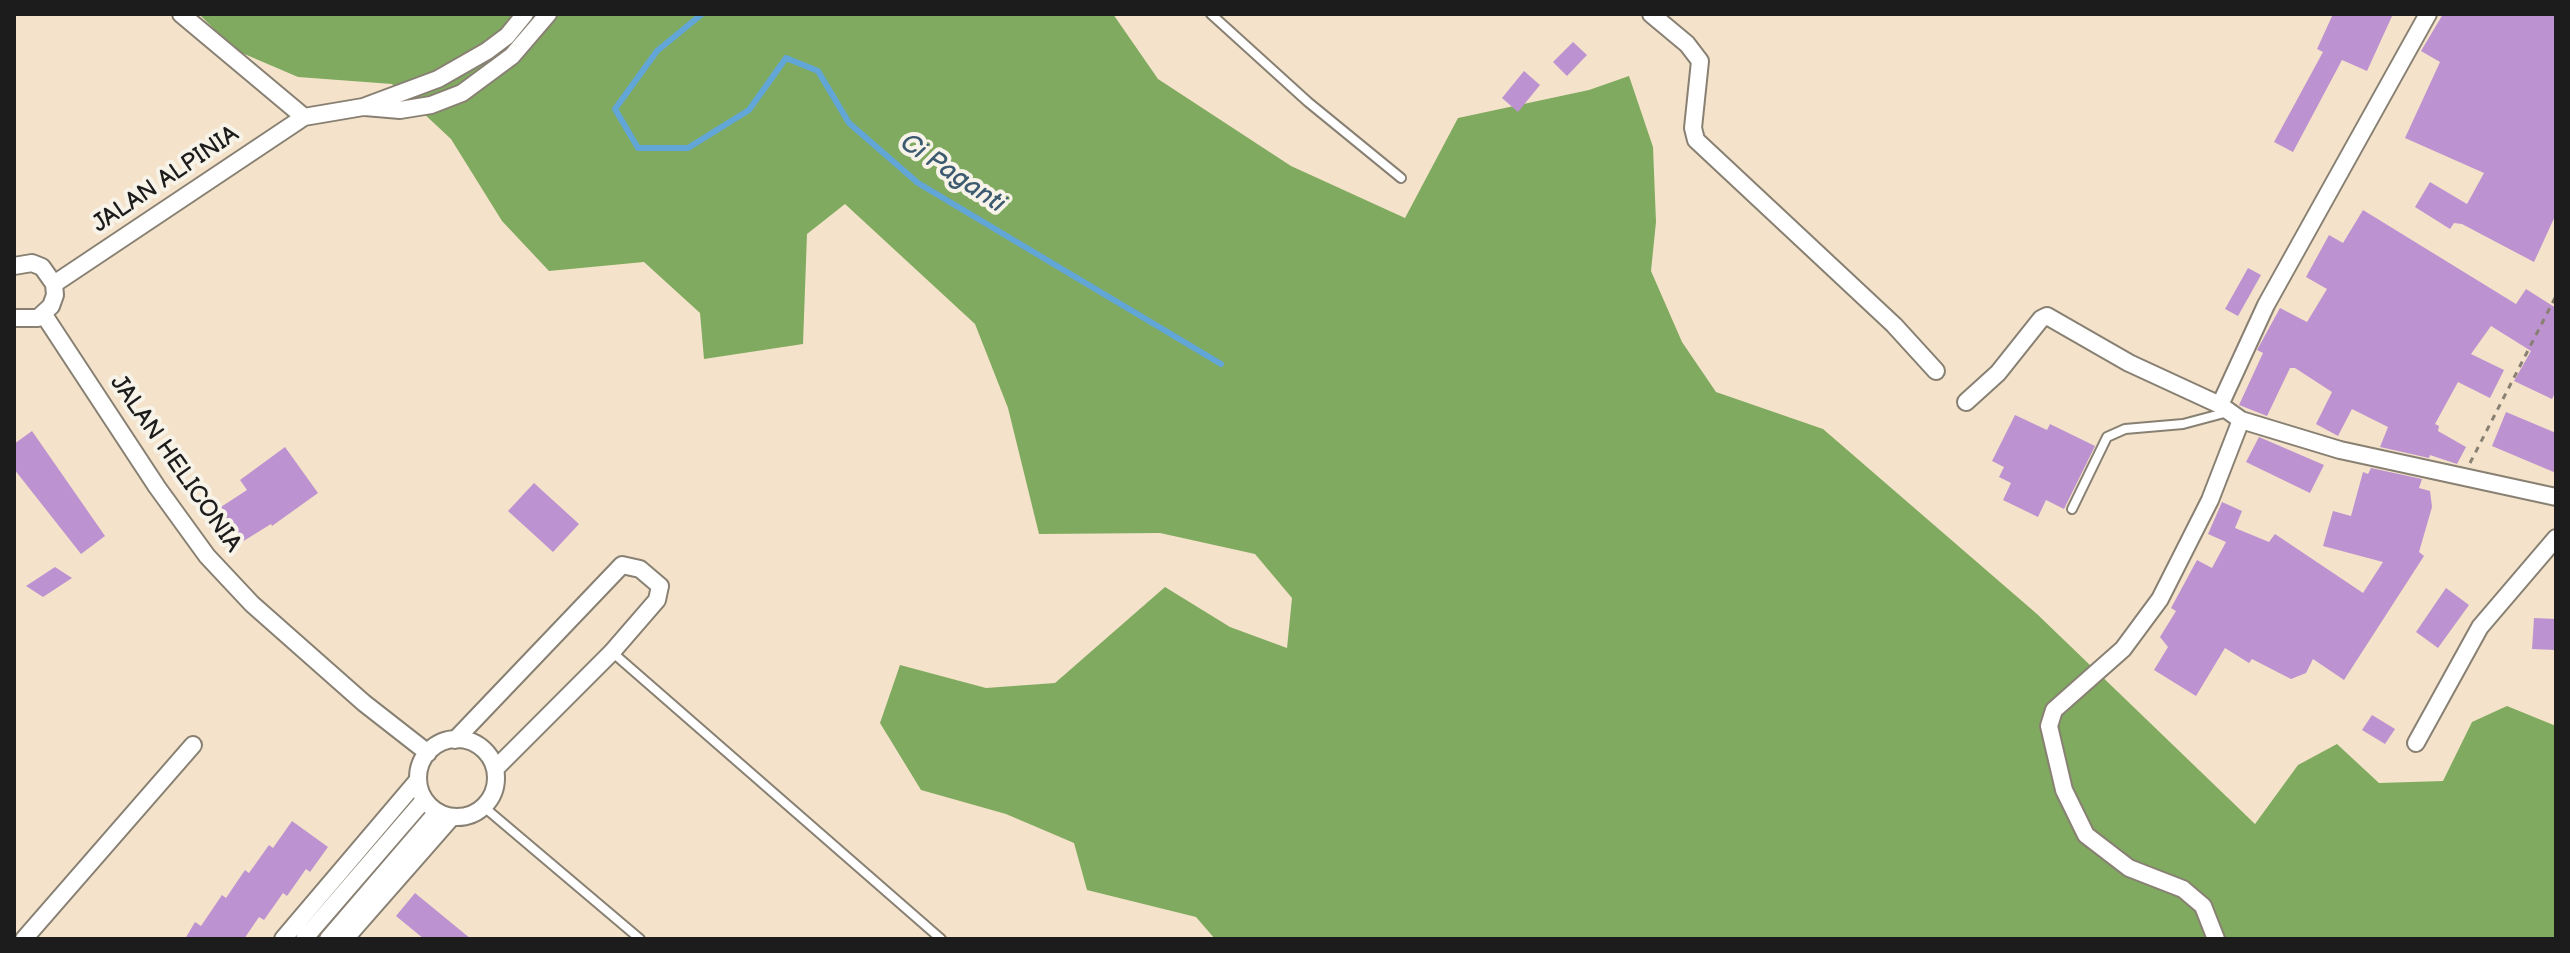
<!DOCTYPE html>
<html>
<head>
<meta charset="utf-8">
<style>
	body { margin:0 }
	#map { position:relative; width:2570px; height:953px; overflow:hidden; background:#f4e3ca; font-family:"Balsamiq Sans",sans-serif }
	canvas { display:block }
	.frame { position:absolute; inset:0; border:16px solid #1c1c1c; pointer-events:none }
</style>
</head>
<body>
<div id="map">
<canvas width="2570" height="953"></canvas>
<div class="frame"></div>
</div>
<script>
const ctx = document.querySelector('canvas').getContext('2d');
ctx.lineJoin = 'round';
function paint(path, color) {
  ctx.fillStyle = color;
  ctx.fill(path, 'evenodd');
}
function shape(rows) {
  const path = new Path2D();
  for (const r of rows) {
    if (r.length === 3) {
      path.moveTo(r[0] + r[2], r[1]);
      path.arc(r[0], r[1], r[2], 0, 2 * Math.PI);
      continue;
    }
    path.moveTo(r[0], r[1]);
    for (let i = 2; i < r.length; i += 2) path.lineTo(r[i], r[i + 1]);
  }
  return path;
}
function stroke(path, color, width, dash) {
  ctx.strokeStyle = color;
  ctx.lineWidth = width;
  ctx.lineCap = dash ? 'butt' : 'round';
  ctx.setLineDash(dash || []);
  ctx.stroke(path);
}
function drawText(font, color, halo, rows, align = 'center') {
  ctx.font = font + ' "Balsamiq Sans",sans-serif';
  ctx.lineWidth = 8;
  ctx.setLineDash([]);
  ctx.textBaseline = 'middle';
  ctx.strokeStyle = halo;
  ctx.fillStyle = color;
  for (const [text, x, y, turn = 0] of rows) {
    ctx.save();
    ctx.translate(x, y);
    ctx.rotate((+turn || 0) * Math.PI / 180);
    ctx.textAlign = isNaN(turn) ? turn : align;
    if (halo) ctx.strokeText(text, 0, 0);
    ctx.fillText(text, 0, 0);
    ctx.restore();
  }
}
const forest = shape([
	[199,14,1113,14,1158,79,1291,166,1405,218,1458,118,1589,90,1629,76,1653,147,1656,222,1651,271,1682,342,1716,392,1823,429,2037,614,2255,824,2298,765,2337,744,2379,783,2443,781,2472,722,2507,706,2556,726,2556,939,1215,939,1196,917,1087,890,1074,843,1006,814,921,790,880,723,900,665,986,688,1055,683,1165,587,1230,627,1287,648,1292,598,1255,554,1160,533,1039,534,1008,408,975,324,845,204,807,234,803,344,704,359,700,313,644,262,549,271,502,221,451,139,392,84,298,77,235,50]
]);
const stream = shape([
	[702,14,657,51,615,109,638,148,688,148,749,110,786,58,818,71,849,123,918,183,1221,364]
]);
const building = shape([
	[2333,14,2393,14,2367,71,2342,60,2293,152,2274,142,2323,52,2317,49],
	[2443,14,2550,14,2556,17,2556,214,2534,262,2462,224,2454,223,2450,229,2415,207,2430,182,2467,204,2484,173,2405,138,2440,62,2421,51],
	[1573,42,1587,55,1567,76,1553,62],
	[1524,71,1540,85,1518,112,1502,98],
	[2363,210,2516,304,2526,289,2556,308,2556,391,2552,399,2514,381,2531,351,2491,326,2471,354,2504,370,2490,398,2458,382,2435,424,2439,426,2438,431,2466,447,2457,464,2430,455,2429,458,2380,447,2388,427,2352,409,2338,436,2316,424,2332,392,2295,368,2290,368,2267,416,2239,405,2263,353,2257,350,2280,308,2307,322,2327,289,2306,277,2329,235,2343,243],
	[2248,268,2261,275,2238,316,2225,309],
	[2506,412,2556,433,2556,473,2492,446],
	[2015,415,2047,430,2050,424,2095,446,2064,509,2046,500,2038,517,2003,500,2011,483,1999,477,2004,467,1992,461],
	[32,431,105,536,81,554,14,469,14,444],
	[2259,437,2324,465,2310,493,2246,462],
	[285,447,318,493,272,526,271,524,229,550,207,516,247,490,240,480],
	[2371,468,2422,479,2419,488,2430,491,2432,507,2419,552,2424,556,2344,680,2313,659,2306,673,2291,679,2252,659,2249,663,2225,648,2196,696,2154,670,2168,647,2160,637,2176,611,2171,608,2197,560,2212,568,2226,542,2208,534,2222,502,2242,511,2235,528,2269,542,2275,534,2363,593,2383,562,2323,546,2333,511,2351,516,2363,472,2368,474],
	[534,483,579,524,553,552,508,511],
	[55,567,72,578,43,597,26,586],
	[2446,588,2469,605,2438,648,2416,632],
	[2534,618,2556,619,2556,650,2532,649],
	[2372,715,2395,729,2385,744,2362,730],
	[292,821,328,847,310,872,306,869,287,896,283,893,264,920,259,917,244,939,185,939,195,922,201,926,222,895,226,898,245,870,249,873,269,845,273,848],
	[415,893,471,939,424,939,396,916]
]);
const path = shape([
	[2470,463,2556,296]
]);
const lane = shape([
	[1211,14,1308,102,1401,178],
	[2072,509,2107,437,2125,429,2183,424,2228,412],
	[612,652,941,939],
	[484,807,640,939]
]);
const street = shape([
	[181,14,304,117],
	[1651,14,1687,44,1700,61,1693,128,1696,140,1894,325,1936,371],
	[365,107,400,110,431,105,462,93,512,56,548,14],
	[14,266,32,263,42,267,54,284,55,295,51,306,38,318,14,318],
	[54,284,304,117,363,107,438,79,487,51,507,36,525,14],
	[44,315,157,487,207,556,252,604,364,703,428,753],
	[1966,402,1998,373,2041,319,2047,316,2129,363,2220,405,2241,420,2340,450,2556,497],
	[2220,405,2266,305,2428,14],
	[457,778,39],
	[455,740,622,565,640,569,660,586,657,600,612,652,495,769],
	[2416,743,2480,627,2556,538],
	[24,939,193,745],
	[283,939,418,780],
	[304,939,424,800],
	[328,939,437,812],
	[345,939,452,817],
	[2216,939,2203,906,2183,889,2129,868,2086,835,2064,790,2049,726,2054,710,2123,649,2160,599,2210,500,2241,420]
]);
const streetNames = [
	["JALAN ALPINIA",166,180,-34],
	["JALAN HELICONIA",175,464,55]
];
const waterNames = [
	["Ci Paganti",952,174,34]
];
paint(forest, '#80aa60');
stroke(stream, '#62a6d7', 6);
paint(building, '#bd92d0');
stroke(lane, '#888073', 12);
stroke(street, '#888073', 20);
stroke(path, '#888073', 3, [6, 6]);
stroke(lane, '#fff', 8);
stroke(street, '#fff', 16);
drawText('24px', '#1c1c1c', '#f7f3e8', streetNames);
drawText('italic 26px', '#3c5a70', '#f7f3e8', waterNames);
</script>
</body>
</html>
